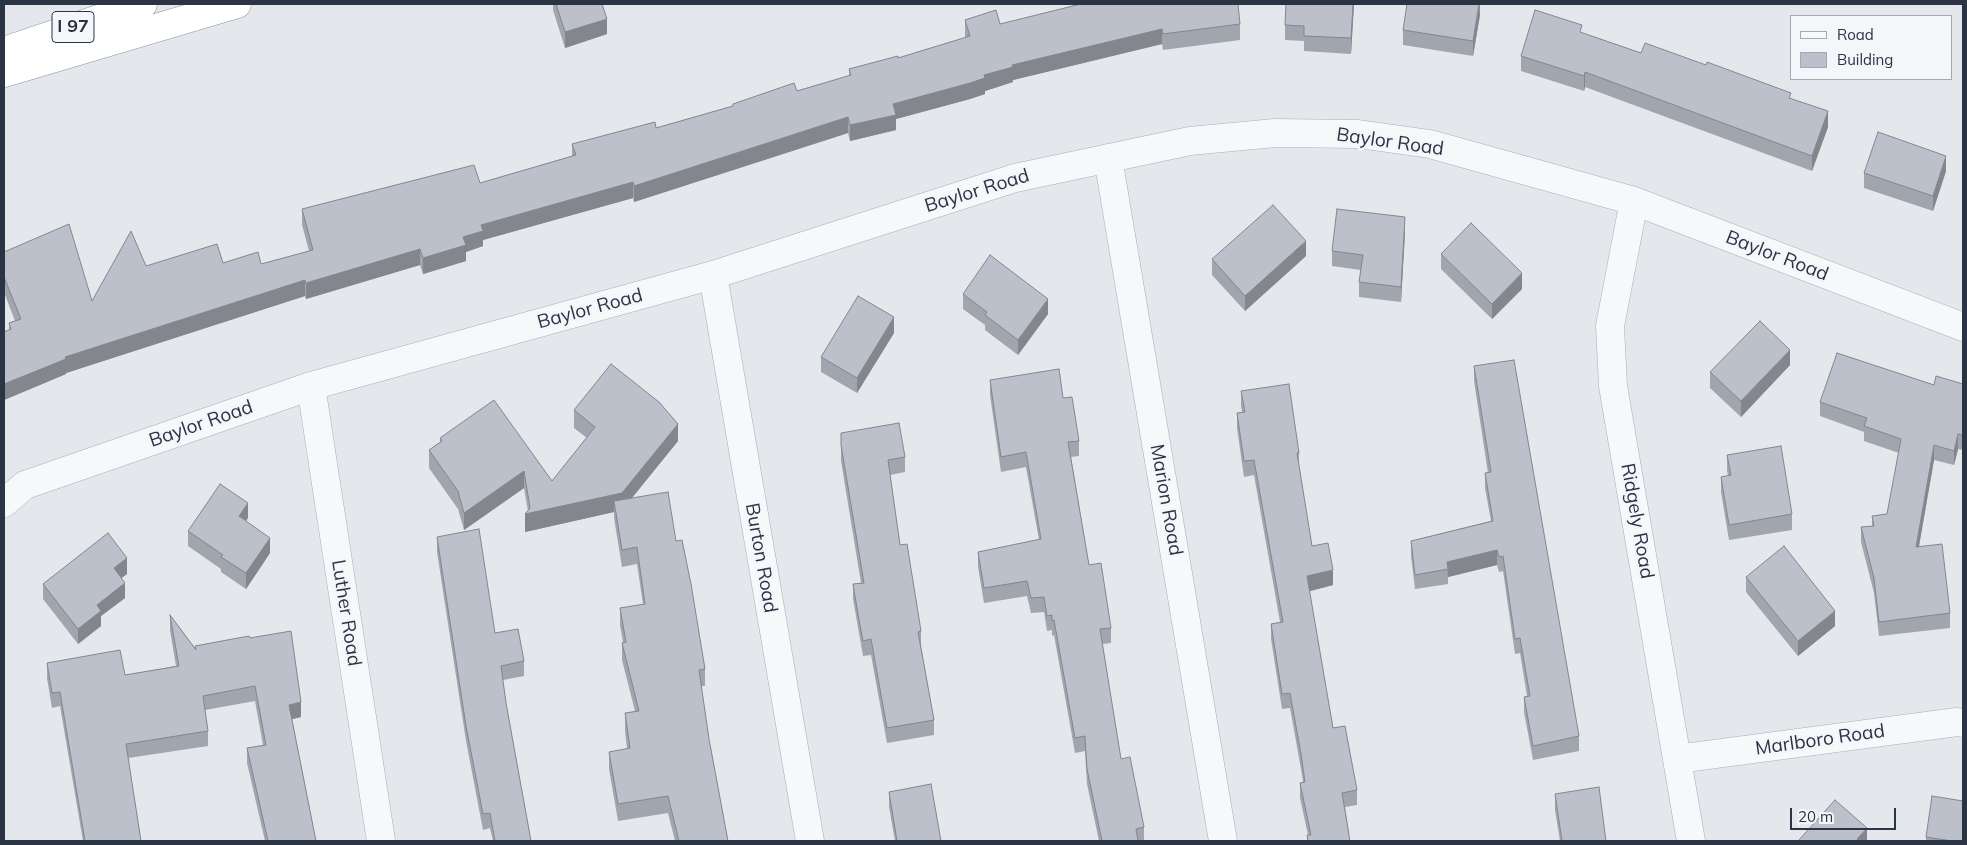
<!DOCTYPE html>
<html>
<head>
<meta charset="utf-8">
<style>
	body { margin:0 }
	#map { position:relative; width:1967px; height:845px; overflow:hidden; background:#e4e7ec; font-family:Mulish,sans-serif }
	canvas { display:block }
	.frame { position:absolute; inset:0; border:5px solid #2b3445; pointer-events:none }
	.legend { position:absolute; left:1790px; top:15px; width:162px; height:65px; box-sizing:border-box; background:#f4f6f9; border:1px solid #a4a8b1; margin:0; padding:6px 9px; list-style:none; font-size:15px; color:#2b3445 }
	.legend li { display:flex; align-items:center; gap:10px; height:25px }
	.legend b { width:25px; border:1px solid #a4a8b1 }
	.scale { position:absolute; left:1790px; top:808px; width:106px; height:22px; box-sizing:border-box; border:2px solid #2b3445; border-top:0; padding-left:6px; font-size:15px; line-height:18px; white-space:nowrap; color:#2b3445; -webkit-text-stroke:4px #f4f6f9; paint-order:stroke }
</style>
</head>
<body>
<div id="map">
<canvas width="1967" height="845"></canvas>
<div class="frame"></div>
<ul class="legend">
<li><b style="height:6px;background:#f7f8fa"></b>Road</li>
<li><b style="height:14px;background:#bbc0ca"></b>Building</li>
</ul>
<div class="scale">20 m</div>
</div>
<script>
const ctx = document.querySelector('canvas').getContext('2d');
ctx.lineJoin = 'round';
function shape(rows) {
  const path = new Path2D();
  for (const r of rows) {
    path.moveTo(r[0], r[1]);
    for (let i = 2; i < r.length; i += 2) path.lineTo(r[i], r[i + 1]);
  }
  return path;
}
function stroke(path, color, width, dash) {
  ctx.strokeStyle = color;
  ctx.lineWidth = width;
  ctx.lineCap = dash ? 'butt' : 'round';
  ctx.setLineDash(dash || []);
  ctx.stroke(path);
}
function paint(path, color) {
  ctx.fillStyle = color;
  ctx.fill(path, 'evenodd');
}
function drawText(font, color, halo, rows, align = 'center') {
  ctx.font = font + ' Mulish,sans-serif';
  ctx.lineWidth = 5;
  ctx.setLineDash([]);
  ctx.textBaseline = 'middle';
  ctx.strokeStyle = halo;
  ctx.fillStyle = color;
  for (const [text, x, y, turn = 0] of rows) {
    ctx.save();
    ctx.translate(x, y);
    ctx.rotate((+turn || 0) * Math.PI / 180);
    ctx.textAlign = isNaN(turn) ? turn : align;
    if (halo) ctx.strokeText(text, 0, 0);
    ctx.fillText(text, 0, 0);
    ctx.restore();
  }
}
const minor = shape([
	[1108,158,1223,841],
	[1634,201,1610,326,1613,386,1691,841],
	[713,275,810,841],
	[311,386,381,841],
	[4,503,25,485,311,386,713,275,1015,178,1190,141,1275,133,1358,134,1430,144,1634,201,1963,327],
	[1677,759,1957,722,1963,723]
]);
const highway = shape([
	[4,51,143,4],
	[4,73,237,4]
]);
const wall = shape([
	[553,4,602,4,607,34,565,48,553,10],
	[1354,4,1351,54,1304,51,1304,41,1285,40,1285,25],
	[1480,4,1480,15,1473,56,1403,45,1403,30],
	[965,20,1000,24,1240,24,1240,40,1163,50,1162,44,1013,80,1013,82,985,91,985,94,970,99,896,119,896,130,850,141,848,133,634,202,633,198,483,240,483,246,466,252,466,261,423,274,420,265,306,299,305,296,66,373,66,374,4,400,4,332,9,330,9,323,15,321,4,292,4,252,92,301,146,266,223,263,261,264,309,251,302,225,302,209,480,183,572,156,572,144,656,128,733,106,733,104,797,91,849,76,849,69,898,58,965,38],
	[1582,33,1641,53,1791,98,1828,127,1812,171,1585,87,1584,91,1521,71,1521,56],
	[1946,171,1933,211,1864,188,1864,173],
	[1405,232,1401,302,1359,297,1359,282,1361,270,1332,266,1332,251],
	[1441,254,1522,289,1492,319,1441,269],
	[1306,256,1245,311,1212,275,1212,259],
	[963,294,1048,314,1018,355,985,330,985,325,963,309],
	[894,333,857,393,821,372,821,357],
	[1790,365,1741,417,1710,388,1710,372],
	[1474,366,1579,736,1579,751,1533,760,1524,712,1524,697,1527,696,1520,653,1515,654,1503,571,1499,572,1497,565,1448,577,1448,584,1415,589,1411,556,1411,541,1491,521,1485,488,1485,473,1488,473,1474,381],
	[990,380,1063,398,1079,441,1079,456,1071,457,1089,565,1111,628,1111,643,1102,644,1121,759,1144,827,1144,841,1099,841,1087,784,1085,751,1075,753,1054,635,1052,636,1052,630,1047,631,1044,612,1031,613,1027,596,984,603,978,567,978,552,1039,540,1026,467,1001,472,990,395],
	[1963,384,1963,450,1958,449,1954,465,1934,460,1919,547,1950,613,1950,628,1879,636,1874,593,1861,542,1861,527,1872,526,1872,516,1887,514,1899,453,1864,441,1864,432,1820,416,1820,402,1934,385],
	[1241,391,1299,453,1299,468,1312,546,1333,585,1309,591,1333,728,1357,790,1357,805,1345,807,1350,841,1307,841,1307,835,1308,835,1300,798,1300,783,1303,782,1301,769,1290,708,1282,709,1271,639,1271,624,1280,622,1254,475,1244,477,1237,428,1237,413,1242,412,1241,406],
	[574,410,678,441,632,498,676,541,705,669,705,686,701,686,709,739,728,841,675,841,668,813,618,821,609,769,609,752,627,749,625,730,625,713,635,711,622,660,622,643,623,642,620,625,620,608,643,604,637,564,622,567,614,518,614,512,525,532,528,511,524,488,464,530,458,509,429,468,429,450,440,442,440,438,552,481,587,438,574,428],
	[841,433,905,457,905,472,890,475,900,545,921,631,921,646,934,720,934,735,887,743,871,655,863,656,853,599,853,584,861,583,841,461],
	[1727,455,1792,514,1792,530,1729,540,1721,492,1721,477,1728,476,1727,470],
	[248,518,246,520,270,553,246,589,221,572,221,569,188,546,188,531],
	[437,537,495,633,524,661,524,676,503,680,506,703,531,841,493,841,490,828,483,830,466,741,437,552],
	[127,574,122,578,125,598,101,616,101,626,78,644,43,599,43,584],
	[1746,577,1835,626,1798,656,1746,592],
	[170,615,195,648,195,646,250,638,301,717,292,719,316,841,265,841,247,763,247,748,263,745,255,701,205,710,208,731,208,746,128,758,141,841,83,841,60,706,52,708,47,678,47,663,125,675,176,666,170,630],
	[889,792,941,841,895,841,889,807],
	[1555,794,1606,841,1560,841,1555,810],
	[1926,837,1963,841,1926,841]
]);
const shadedWall = shape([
	[1353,4,1354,4,1351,54,1351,38],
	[1479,4,1480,15,1473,56,1473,41],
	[607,19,607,34,565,48,565,32],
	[1162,29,1162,44,1013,80,1013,82,985,91,985,94,970,99,896,119,896,130,850,141,850,125,893,104,984,75,1012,65],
	[1585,72,1585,87,1584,91,1584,76],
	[1828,111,1828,127,1812,171,1812,156],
	[848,117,848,133,634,202,634,186],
	[1946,156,1946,171,1933,211,1933,196],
	[633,182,633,198,483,240,483,246,466,252,466,261,423,274,423,258,463,237,481,225],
	[1405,217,1405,232,1401,302,1401,287],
	[1306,241,1306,256,1245,311,1245,296],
	[420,249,420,265,306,299,306,283],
	[1522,273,1522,289,1492,319,1492,304],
	[305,280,305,296,66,373,66,374,4,400,4,384,65,357],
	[1048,299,1048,314,1018,355,1018,340],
	[894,317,894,333,857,393,857,378],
	[1790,350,1790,365,1741,417,1741,401],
	[678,424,678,441,622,510,614,501,614,512,525,532,525,514],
	[1958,434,1958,449,1954,465,1954,451],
	[1934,445,1934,460,1916,562,1916,547],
	[524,471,524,488,464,530,464,513],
	[248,503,248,518,239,531,239,516],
	[270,538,270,553,246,589,246,573],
	[1497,550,1497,565,1448,577,1447,562],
	[127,558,127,574,114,583,114,568],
	[1333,570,1333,585,1307,592,1307,576],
	[125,583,125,598,101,616,101,626,78,644,78,629,97,605],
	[1835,611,1835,626,1798,656,1798,641],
	[301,702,301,717,289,720,289,705],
	[1867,828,1867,841,1857,841,1857,839]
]);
const building = shape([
	[556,4,602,4,607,19,565,32,556,4],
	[1081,4,1238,4,1240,24,1163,34,1162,29,1012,65,1013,67,984,75,985,78,970,83,893,104,896,115,850,125,848,117,634,186,633,182,481,225,483,231,463,237,466,245,423,258,420,249,306,283,305,280,65,357,66,359,4,384,4,332,11,329,9,323,21,319,4,277,4,252,69,224,92,301,131,231,146,266,217,244,223,263,258,252,261,264,313,250,302,209,474,165,480,183,576,155,572,144,655,122,656,128,733,106,733,104,794,83,797,91,851,75,849,69,898,56,898,58,970,36,965,20,996,10,1000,24,1081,4],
	[1286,4,1353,4,1351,38,1304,36,1304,26,1285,25,1286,4],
	[1407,4,1479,4,1473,41,1403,30,1407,4],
	[1535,10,1582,25,1580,32,1641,53,1645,43,1706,65,1707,62,1791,93,1789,98,1828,111,1812,156,1585,72,1584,76,1521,56,1535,10],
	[1878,132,1946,156,1933,196,1864,173,1878,132],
	[1273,205,1306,241,1245,296,1212,259,1273,205],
	[1337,209,1405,217,1401,287,1359,282,1363,255,1332,251,1337,209],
	[1471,223,1522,273,1492,304,1441,254,1471,223],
	[990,255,1048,299,1018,340,985,315,987,312,963,294,990,255],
	[858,296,894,317,857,378,821,357,858,296],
	[1760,321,1790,350,1741,401,1710,372,1760,321],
	[1837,353,1934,385,1936,376,1963,384,1963,435,1958,434,1954,451,1934,445,1916,547,1942,544,1950,613,1879,622,1874,578,1861,527,1874,526,1872,516,1887,514,1901,439,1864,426,1867,418,1820,402,1837,353],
	[1514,360,1579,736,1533,746,1524,697,1530,696,1520,638,1515,639,1503,556,1499,557,1497,550,1447,562,1448,569,1415,575,1411,541,1493,521,1485,473,1491,472,1474,366,1514,360],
	[611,364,659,402,678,424,622,493,525,514,530,508,524,471,464,513,458,491,429,450,442,441,440,438,494,400,552,481,595,427,574,410,611,364],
	[1059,369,1063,398,1072,397,1079,441,1068,442,1089,565,1101,563,1111,628,1100,629,1121,759,1130,757,1144,827,1136,829,1138,841,1102,841,1087,769,1085,736,1075,738,1054,620,1052,621,1052,615,1047,616,1044,597,1031,598,1027,581,984,588,978,552,1041,539,1026,452,1001,457,990,380,1059,369],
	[1289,384,1299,453,1297,453,1312,546,1328,543,1333,570,1307,576,1333,728,1345,726,1357,790,1342,793,1350,841,1308,841,1307,835,1311,835,1300,783,1305,782,1301,754,1290,693,1282,694,1271,624,1283,622,1254,460,1244,461,1237,413,1245,412,1241,391,1289,384],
	[899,423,905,457,888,460,900,545,907,544,921,631,918,632,934,720,887,728,871,639,863,641,859,620,853,584,864,583,841,445,841,433,899,423],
	[1781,446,1792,514,1729,525,1721,477,1731,475,1727,455,1781,446],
	[220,484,248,503,239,516,270,538,246,573,221,557,223,555,188,531,220,484],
	[668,492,676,541,682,540,691,584,705,669,699,670,709,739,728,841,679,841,668,796,618,804,609,752,630,748,625,713,639,711,622,643,626,642,620,608,645,604,637,547,622,550,614,501,668,492],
	[479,529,495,633,518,629,524,661,501,666,506,703,531,841,495,841,490,813,483,814,466,726,437,537,479,529],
	[108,533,127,558,114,568,125,583,97,605,101,611,78,629,43,584,108,533],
	[1784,546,1835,611,1798,641,1746,577,1784,546],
	[170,615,196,650,195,646,249,636,250,638,291,631,301,702,289,705,316,841,268,841,247,748,266,745,255,686,203,696,208,731,126,744,141,841,85,841,60,692,52,693,47,663,120,650,125,675,179,666,170,615],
	[931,784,941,841,897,841,889,792,931,784],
	[1599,787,1606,841,1562,841,1555,794,1599,787],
	[1932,796,1963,801,1963,841,1952,841,1926,837,1932,796],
	[1835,800,1867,828,1857,839,1859,841,1798,841,1835,800]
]);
const shields = [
	[73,27,42]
];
const shieldNames = [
	["I 97",73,27]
];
const streetNames = [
	["Baylor Road",1390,142,8],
	["Baylor Road",977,191,-17],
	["Baylor Road",1777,256,21],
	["Baylor Road",590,309,-15],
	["Baylor Road",201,424,-19],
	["Marion Road",1166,500,80],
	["Ridgely Road",1637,521,80],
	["Burton Road",761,558,80],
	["Luther Road",346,613,81],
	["Marlboro Road",1820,740,-8]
];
stroke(minor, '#a9aeb7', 29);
stroke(highway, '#8b94a3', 29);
stroke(minor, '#f7f8fa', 28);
stroke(highway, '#fff', 28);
paint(wall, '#a1a5ae');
paint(shadedWall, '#83868d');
paint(building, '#bbc0ca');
stroke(building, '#83868d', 1);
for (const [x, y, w] of shields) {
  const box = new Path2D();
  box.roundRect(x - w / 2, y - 15.5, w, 31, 4);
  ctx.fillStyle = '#f4f6f9';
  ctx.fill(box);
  stroke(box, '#2b3445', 1);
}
drawText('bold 18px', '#2b3445', null, shieldNames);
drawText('19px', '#2b3445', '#f4f6f9', streetNames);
</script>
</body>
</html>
